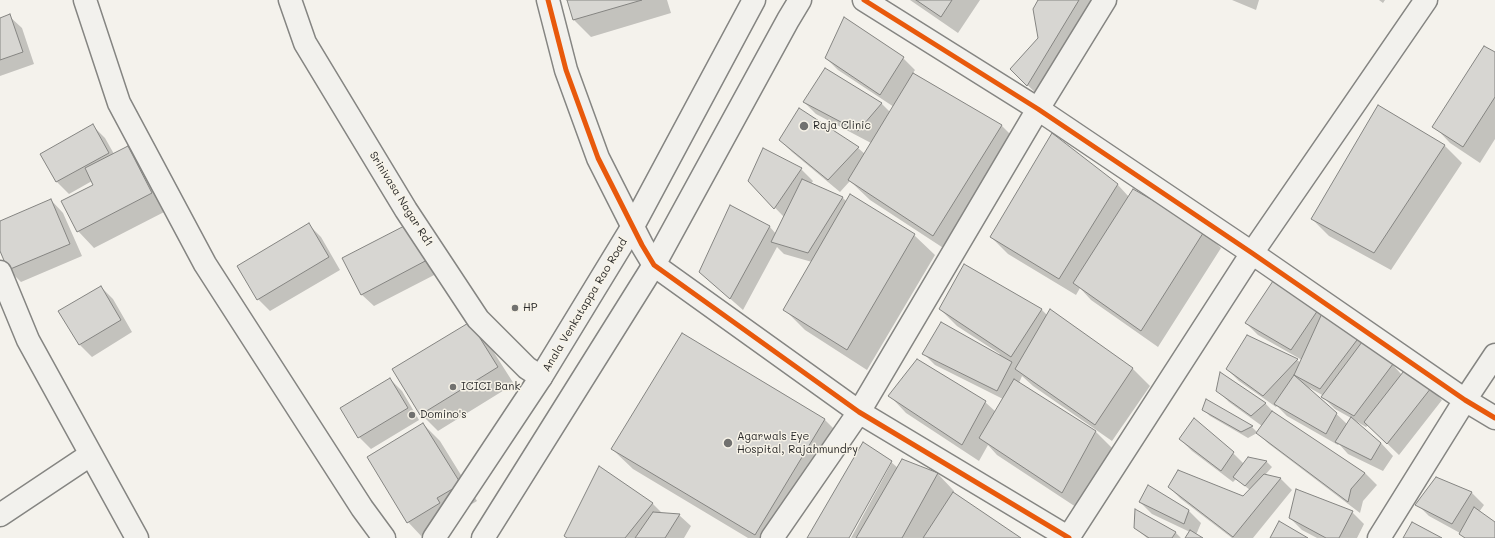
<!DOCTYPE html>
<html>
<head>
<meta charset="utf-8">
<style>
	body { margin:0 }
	canvas { display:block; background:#f4f2ec }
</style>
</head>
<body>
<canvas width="1495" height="538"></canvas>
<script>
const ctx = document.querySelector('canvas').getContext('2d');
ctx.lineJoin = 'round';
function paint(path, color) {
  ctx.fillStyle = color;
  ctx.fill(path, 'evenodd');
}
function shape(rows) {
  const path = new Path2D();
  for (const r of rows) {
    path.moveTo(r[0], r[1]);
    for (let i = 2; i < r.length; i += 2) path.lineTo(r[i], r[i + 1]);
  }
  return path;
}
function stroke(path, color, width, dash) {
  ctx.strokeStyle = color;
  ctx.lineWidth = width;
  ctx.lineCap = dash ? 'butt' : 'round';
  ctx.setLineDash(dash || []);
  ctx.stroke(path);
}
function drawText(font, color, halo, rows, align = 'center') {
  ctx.font = font + ' Mali,sans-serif';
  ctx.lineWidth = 3;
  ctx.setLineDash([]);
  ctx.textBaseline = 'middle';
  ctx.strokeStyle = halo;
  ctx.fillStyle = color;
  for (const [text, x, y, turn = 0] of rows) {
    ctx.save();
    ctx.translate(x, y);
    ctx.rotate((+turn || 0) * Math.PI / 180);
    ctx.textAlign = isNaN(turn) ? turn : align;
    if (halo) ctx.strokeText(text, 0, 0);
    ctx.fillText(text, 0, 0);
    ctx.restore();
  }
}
const shadow = shape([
	[568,0,667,0,671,13,591,37,574,20],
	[910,0,980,0,958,33],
	[1039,0,1106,0,1045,102,1011,69,1039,38],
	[1232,0,1259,0,1256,10],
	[1379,0,1385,0,1383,3],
	[9,16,22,28,34,64,0,76,0,19],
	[1495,54,1495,139,1480,163,1450,143,1434,126],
	[826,58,903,58,915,70,913,73,1002,126,1022,146,954,255,870,200,850,181,840,192,792,152,780,140,799,109,858,148,865,154,871,143,816,114,804,102,825,69,882,104,890,112,894,107,838,70],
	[1378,106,1445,146,1462,163,1391,270,1329,236,1312,219],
	[93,126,105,138,114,154,127,147,144,164,168,210,94,248,78,231,95,185,92,181,69,194,57,182,41,154],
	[1052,134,1118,185,1129,197,1204,231,1221,248,1158,347,1091,300,1080,288,1076,295,1008,254,991,237],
	[801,169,813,181,811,184,843,198,847,202,914,235,935,255,867,370,805,330,785,310,812,262,784,254,777,247,743,310,700,272,730,207,770,227,776,234,784,217,749,181],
	[51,200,63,213,82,256,21,282,9,270,0,249,0,222],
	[309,225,321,237,340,270,270,311,258,299],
	[410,225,440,272,374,306,361,294],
	[101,287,113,299,132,332,92,357,80,345],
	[940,309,1041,309,1047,315,1050,311,1133,369,1150,386,1112,441,1033,386,1022,376,1019,383,1095,431,1113,449,1079,509,997,455,988,445,979,461,906,413,890,396,985,402,996,412,1003,399,935,365,923,353,999,355,1000,354,957,326],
	[1324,310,1371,349,1392,364,1402,375,1430,388,1442,400,1399,455,1368,425,1366,427,1356,421,1355,422,1381,443,1393,456,1383,471,1348,454,1339,444,1338,445,1287,416,1277,406,1276,407,1239,381,1227,369,1248,336,1297,360,1301,363,1302,360,1258,335,1246,323,1318,311,1322,315],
	[1308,387,1324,396,1323,397,1335,409,1351,418,1347,424],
	[470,323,486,340,514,384,438,431,421,414],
	[682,334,825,420,845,440,786,538,748,538,633,469,612,449],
	[1221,373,1266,404,1277,416,1365,473,1377,485,1363,501,1360,513,1269,444,1257,433,1248,438,1210,416,1204,410,1206,401,1252,427,1257,432,1262,426,1229,402,1217,390],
	[390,379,402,391,419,420,371,449,359,437],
	[423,424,440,441,477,501,453,515,423,538,408,522],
	[1180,439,1233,453,1244,464,1266,461,1272,467,1265,475,1280,478,1292,490,1253,538,1232,538,1181,499,1169,487,1243,497,1250,490,1236,479,1233,482,1192,451],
	[903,460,938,474,954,491,953,493,1019,538,851,538,891,464,889,464,848,538,808,538,891,462,898,468],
	[599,468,653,504,662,513,679,515,691,526,684,538,568,538],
	[1436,478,1472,493,1484,505,1479,512,1495,523,1495,538,1465,538,1460,533,1429,516,1417,504],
	[1149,486,1189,511,1201,523,1196,535,1201,538,1186,538,1190,532,1152,514,1140,502],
	[1352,512,1364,524,1357,538,1317,538,1302,530,1290,518],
	[1135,528,1176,533,1181,538,1147,538]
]);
const building = shape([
	[567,0,642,0,573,20,567,0],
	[916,0,952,0,941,17,916,0],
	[1038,0,1079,0,1027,86,1010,69,1038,38,1033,9,1038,0],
	[10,14,23,52,0,60,0,18,10,14],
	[844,17,904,57,880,95,825,58,844,17],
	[1484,46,1495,52,1495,97,1463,147,1432,127,1484,46],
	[825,68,882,103,858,131,803,102,825,68],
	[913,73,1002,125,933,236,848,180,913,73],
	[1378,105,1445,145,1374,253,1311,219,1378,105],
	[799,108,859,147,828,180,779,140,799,108],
	[93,124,109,153,56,182,40,154,93,124],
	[1052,133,1118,184,1059,279,990,237,1052,133],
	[128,146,152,193,77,232,61,201,93,185,85,168,128,146],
	[763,148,802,168,774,209,748,181,763,148],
	[802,179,843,197,808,253,771,242,802,179],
	[1133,189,1205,230,1141,331,1073,283,1133,189],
	[850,194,915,234,847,350,783,310,850,194],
	[51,199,70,244,8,270,0,251,0,221,51,199],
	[730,205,770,226,730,299,699,272,730,205],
	[309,223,329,257,257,300,237,266,309,223],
	[410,223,429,259,361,295,342,258,410,223],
	[964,264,1042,309,1011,357,939,309,964,264],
	[1277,275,1318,310,1291,350,1245,323,1277,275],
	[101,286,121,320,79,345,58,311,101,286],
	[1050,309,1133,368,1095,425,1015,369,1050,309],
	[1324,309,1360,336,1320,389,1294,375,1324,309],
	[470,322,498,367,420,415,392,369,470,322],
	[941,322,1012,362,997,391,922,354,941,322],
	[682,333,825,419,755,535,611,449,682,333],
	[1247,335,1298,359,1263,396,1226,369,1247,335],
	[1362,342,1393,364,1354,416,1321,397,1362,342],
	[917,359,986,401,962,445,888,396,917,359],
	[1407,367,1431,388,1387,444,1364,422,1407,367],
	[1220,372,1266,403,1251,416,1216,391,1220,372],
	[1294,375,1337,413,1326,434,1274,404,1294,375],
	[390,378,408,408,358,438,340,408,390,378],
	[1014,379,1096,431,1062,493,979,438,1014,379],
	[1206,399,1253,426,1241,432,1202,410,1206,399],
	[1272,411,1365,473,1351,489,1348,502,1256,433,1272,411],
	[1351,417,1381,443,1371,460,1335,442,1351,417],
	[1194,418,1234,452,1221,471,1179,439,1194,418],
	[423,423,461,484,437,498,440,503,407,523,367,457,423,423],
	[863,442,892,461,849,538,807,538,863,442],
	[1248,457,1267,461,1245,486,1233,477,1248,457],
	[902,459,938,473,902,538,856,538,902,459],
	[599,466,653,503,625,538,567,538,564,536,599,466],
	[1178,470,1243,496,1264,474,1281,478,1233,537,1168,487,1178,470],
	[1436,477,1472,492,1452,524,1415,505,1436,477],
	[1148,485,1189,510,1184,524,1139,502,1148,485],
	[1296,489,1353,511,1339,538,1326,538,1289,518,1296,489],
	[953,492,1021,538,923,538,953,492],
	[1474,507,1495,522,1495,538,1465,538,1459,534,1474,507],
	[1135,509,1176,532,1172,538,1149,538,1134,528,1135,509],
	[653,512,680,514,665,538,635,538,653,512],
	[1279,521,1308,538,1270,538,1279,521],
	[1412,522,1442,538,1403,538,1412,522],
	[1190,530,1203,538,1185,538,1190,530]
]);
const minor = shape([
	[85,0,119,103,205,264,362,508,384,538],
	[290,0,305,43,406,210,478,319,527,368,541,377],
	[548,0,566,70,598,158,642,245,654,265,859,412,1069,538],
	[864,0,1038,109,1252,253,1465,400,1495,418],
	[0,272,28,340,137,538],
	[0,515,90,455],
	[772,538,859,412,1038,109,1105,0],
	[1068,538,1252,253,1426,0],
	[1379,538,1465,400,1495,355]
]);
const major = shape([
	[434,538,541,377,633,226,754,0],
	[483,538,654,265,788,20,800,0]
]);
const cycleway = shape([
	[548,0,566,70,598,158,642,245,654,265,859,412,1069,538],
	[864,0,1038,109,1252,253,1465,400,1495,418]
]);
const markers = [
	[804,126,5,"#71716f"],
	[515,308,4,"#71716f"],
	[453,387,4,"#71716f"],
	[412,415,4,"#71716f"],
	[728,443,5,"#71716f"]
];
const poiNames = [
	["Raja Clinic",813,126],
	["HP",523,308],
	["ICICI Bank",461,387],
	["Domino's",420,415],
	["Agarwals Eye",737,437],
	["Hospital, Rajahmundry",737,450]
];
const streetNames = [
	["Srinivasa Nagar Rd1",401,199,58],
	["Anala Venkatappa Rao Road",585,305,-59]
];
paint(shadow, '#0003');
paint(building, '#d7d6d2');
stroke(building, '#858582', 1);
stroke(minor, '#858582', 25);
stroke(major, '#858582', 25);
stroke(minor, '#f2f1ed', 22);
stroke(major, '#f2f1ed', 22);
stroke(cycleway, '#e8590c', 5);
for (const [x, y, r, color] of markers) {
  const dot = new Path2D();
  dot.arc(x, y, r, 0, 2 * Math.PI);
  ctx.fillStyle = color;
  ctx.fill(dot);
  stroke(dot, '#f7f3e8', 1.5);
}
drawText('11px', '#2b2b2b', '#f7f3e8', poiNames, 'left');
drawText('11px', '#2b2b2b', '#f7f3e8', streetNames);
</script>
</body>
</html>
